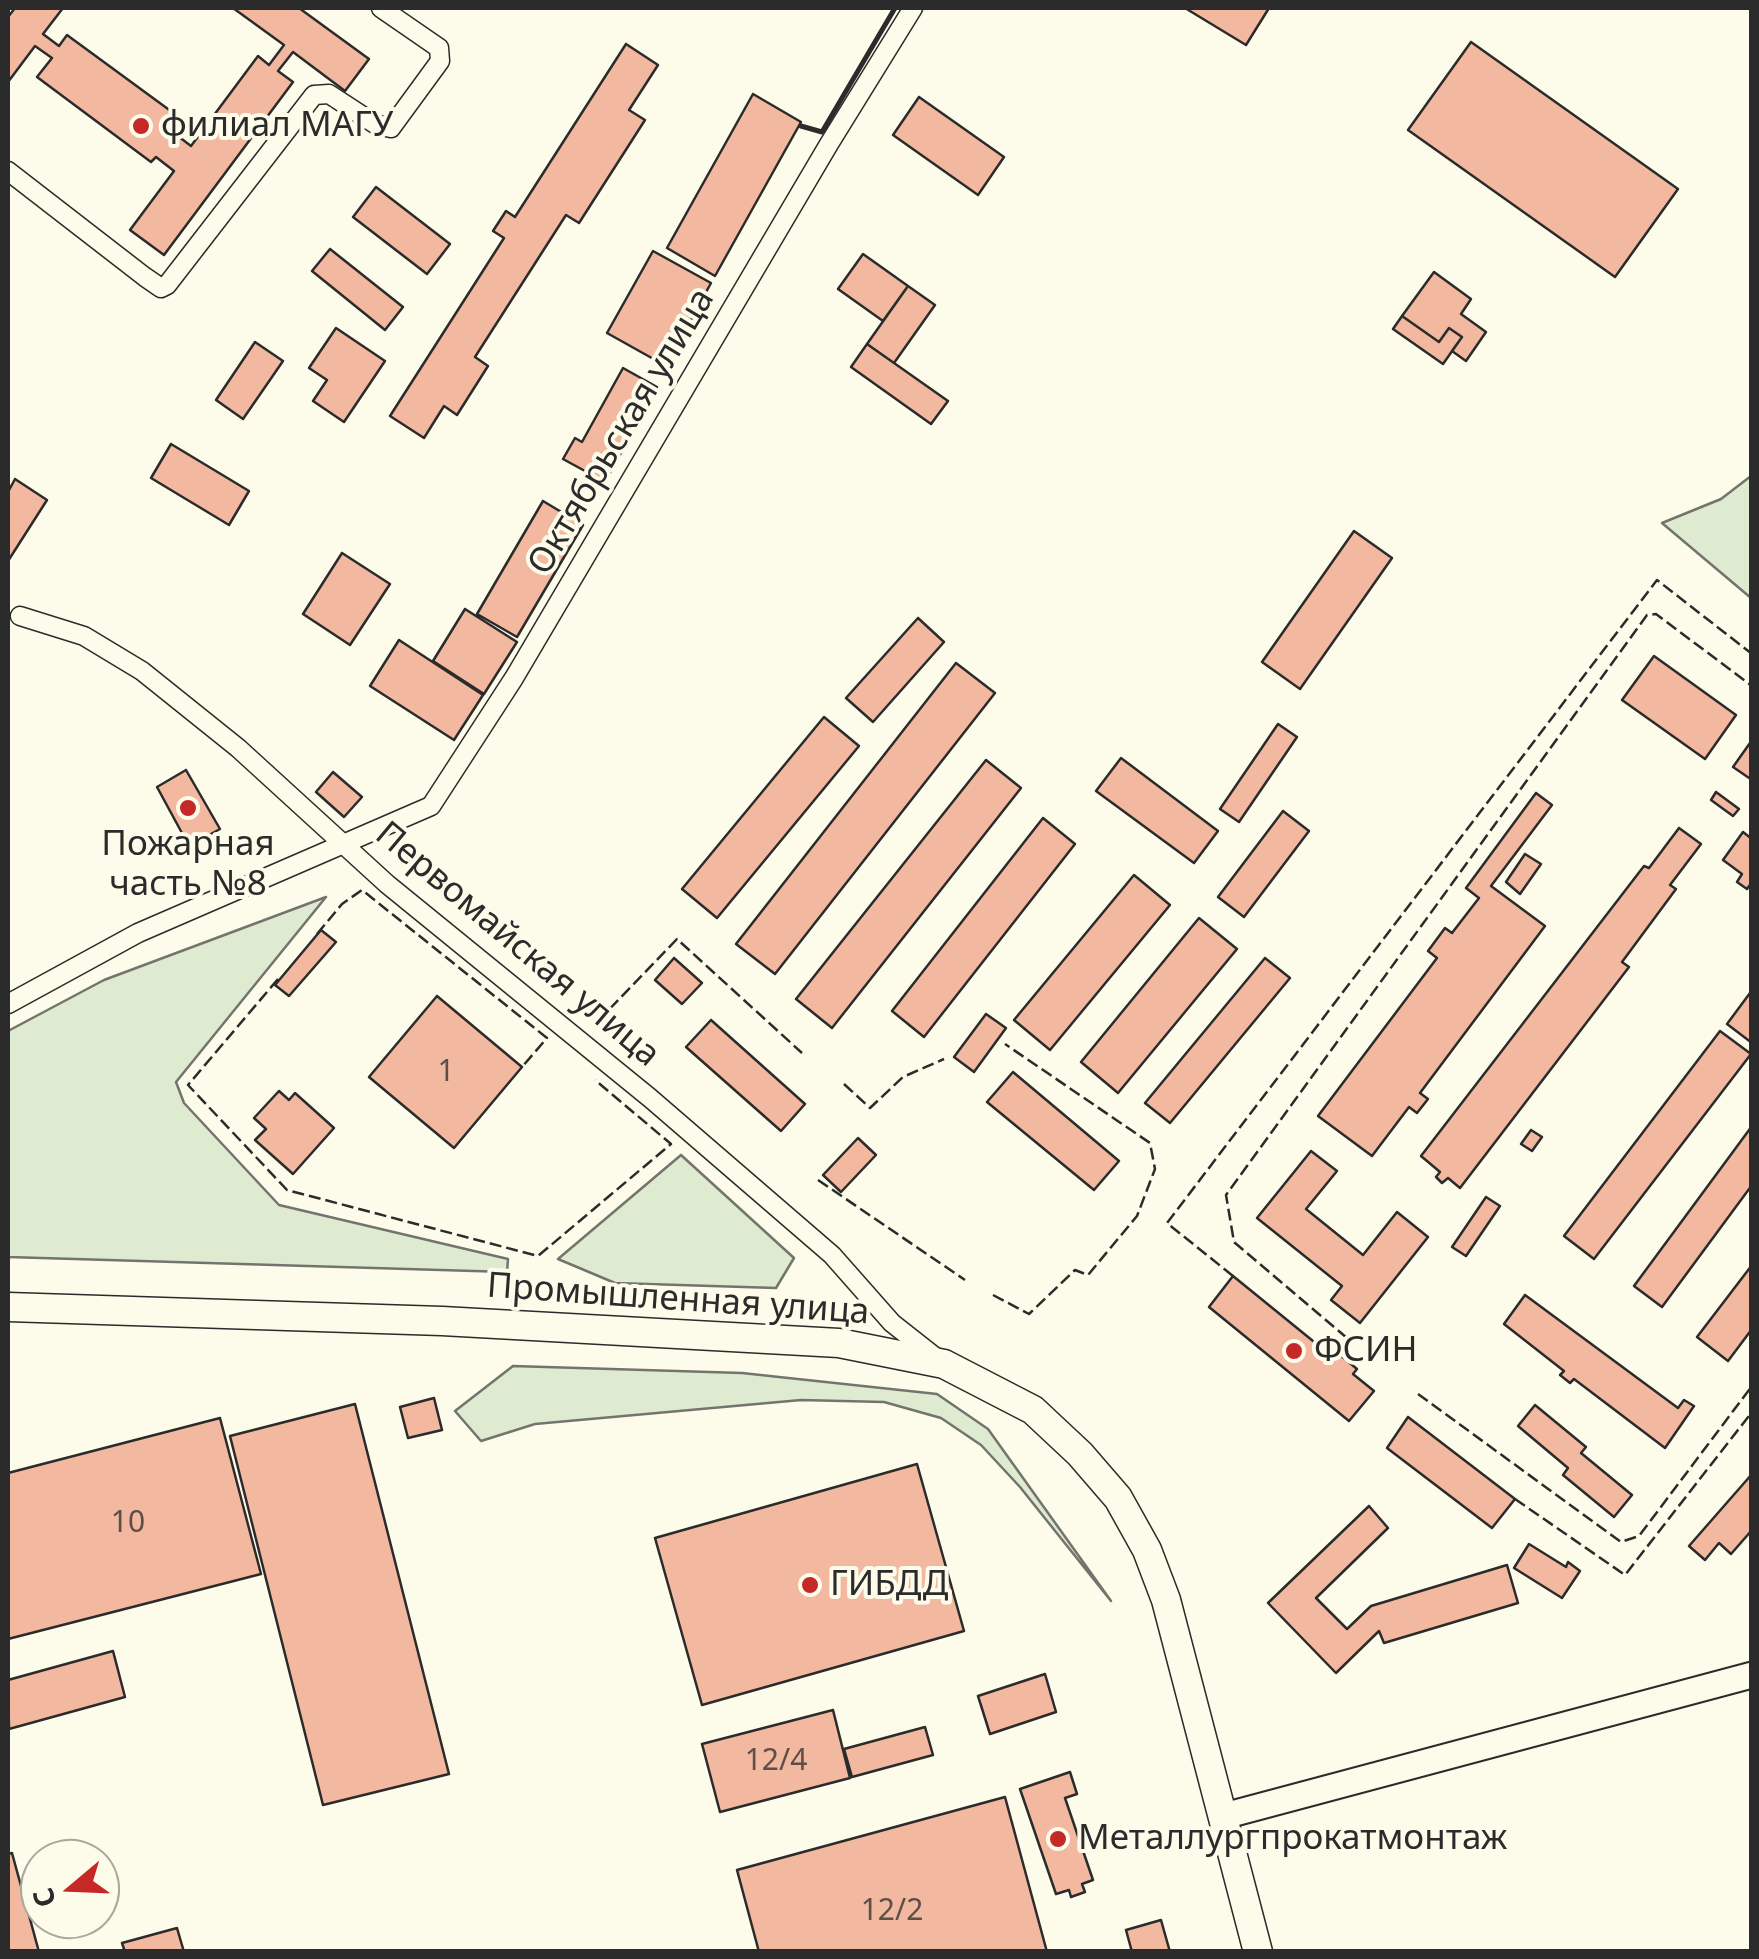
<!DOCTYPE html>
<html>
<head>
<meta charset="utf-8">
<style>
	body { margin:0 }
	#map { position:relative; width:1759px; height:1959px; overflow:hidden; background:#fdfbea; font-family:"Noto Sans",sans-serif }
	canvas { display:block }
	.frame { position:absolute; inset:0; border:10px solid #2b2b2b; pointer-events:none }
	.north { position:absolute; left:20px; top:1839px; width:100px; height:100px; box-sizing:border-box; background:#fdfbea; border:2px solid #a9a89e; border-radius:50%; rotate:251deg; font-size:28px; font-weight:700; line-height:40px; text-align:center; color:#2b2b2b }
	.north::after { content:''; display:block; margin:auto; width:35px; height:45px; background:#c62828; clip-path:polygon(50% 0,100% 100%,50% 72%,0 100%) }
</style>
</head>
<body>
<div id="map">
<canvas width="1759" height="1959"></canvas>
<div class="frame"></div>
<div class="north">С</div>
</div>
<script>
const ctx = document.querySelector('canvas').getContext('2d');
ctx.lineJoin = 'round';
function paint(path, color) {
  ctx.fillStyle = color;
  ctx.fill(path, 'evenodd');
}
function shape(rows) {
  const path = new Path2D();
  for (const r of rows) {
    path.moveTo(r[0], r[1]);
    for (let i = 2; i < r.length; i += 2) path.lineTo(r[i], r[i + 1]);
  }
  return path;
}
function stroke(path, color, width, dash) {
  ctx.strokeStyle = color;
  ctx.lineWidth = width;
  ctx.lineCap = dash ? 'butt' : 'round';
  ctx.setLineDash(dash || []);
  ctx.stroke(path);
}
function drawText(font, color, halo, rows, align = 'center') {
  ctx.font = font + ' "Noto Sans",sans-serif';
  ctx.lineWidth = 8;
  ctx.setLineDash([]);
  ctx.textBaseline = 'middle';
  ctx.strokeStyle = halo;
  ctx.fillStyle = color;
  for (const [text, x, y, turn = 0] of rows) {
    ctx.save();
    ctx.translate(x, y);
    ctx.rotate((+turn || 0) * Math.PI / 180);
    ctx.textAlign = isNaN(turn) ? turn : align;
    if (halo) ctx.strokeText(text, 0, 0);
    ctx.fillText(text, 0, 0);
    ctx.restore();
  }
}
const green = shape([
	[1751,476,1751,598,1662,523,1721,499,1751,476],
	[326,897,176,1082,184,1103,279,1205,508,1259,507,1272,8,1257,8,1031,104,980,326,897],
	[681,1155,794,1258,776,1288,615,1283,558,1259,681,1155],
	[513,1366,742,1373,937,1394,988,1429,1111,1601,1020,1487,981,1445,941,1418,884,1402,801,1400,535,1424,481,1441,455,1411,513,1366]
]);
const building = shape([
	[15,8,63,8,43,34,59,46,67,35,183,120,174,133,191,146,258,56,269,65,284,45,233,8,299,8,369,59,345,91,293,52,278,71,293,82,164,255,130,230,174,171,156,157,151,162,37,77,52,58,35,46,8,82,8,17,15,8],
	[1185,8,1269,8,1246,45,1185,8],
	[1471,42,1678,189,1615,277,1408,130,1471,42],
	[626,44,658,65,629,110,645,120,579,223,566,215,475,357,488,366,457,415,444,406,424,438,390,416,504,238,493,231,506,211,515,217,626,44],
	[753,94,801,122,715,276,667,248,753,94],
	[919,97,1004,157,978,195,893,135,919,97],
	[376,187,450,244,427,274,353,217,376,187],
	[330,249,403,307,385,330,312,271,330,249],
	[653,251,711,283,666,366,607,333,653,251],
	[863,254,908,286,883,321,838,289,863,254],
	[1434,272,1471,299,1461,314,1486,332,1466,361,1452,351,1462,337,1449,328,1439,342,1402,316,1434,272],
	[908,286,935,305,894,363,867,344,908,286],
	[1402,316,1439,342,1449,328,1462,337,1443,364,1393,329,1402,316],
	[336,328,385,361,344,422,313,401,327,380,309,368,336,328],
	[255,342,283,361,243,419,216,400,255,342],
	[867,344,948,401,931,424,851,367,867,344],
	[623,368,657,387,605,482,563,459,575,438,582,442,623,368],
	[171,444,249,491,229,525,151,478,171,444],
	[15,479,47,500,8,561,8,492,15,479],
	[543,501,583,525,517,637,477,614,543,501],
	[1354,531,1392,558,1300,689,1262,662,1354,531],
	[342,553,390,584,350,645,303,614,342,553],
	[465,609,517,642,484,694,433,661,465,609],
	[918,618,944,642,873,722,846,698,918,618],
	[399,640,483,695,454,740,370,686,399,640],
	[1654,656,1736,715,1705,759,1622,700,1654,656],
	[956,663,995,693,775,974,736,944,956,663],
	[824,717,859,746,717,918,682,889,824,717],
	[1278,724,1297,737,1239,822,1220,809,1278,724],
	[1750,743,1752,745,1752,780,1733,767,1750,743],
	[1121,758,1218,831,1194,863,1096,791,1121,758],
	[986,760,1021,788,832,1028,796,999,986,760],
	[186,770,220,829,189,846,157,787,186,770],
	[333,772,362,797,344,817,316,792,333,772],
	[1716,792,1739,809,1733,816,1711,800,1716,792],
	[1536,793,1552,805,1491,886,1545,926,1420,1093,1428,1099,1417,1113,1409,1107,1372,1156,1318,1116,1437,958,1428,951,1445,928,1452,933,1479,898,1466,888,1536,793],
	[1283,811,1309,831,1244,917,1218,897,1283,811],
	[1043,818,1075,844,924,1037,892,1011,1043,818],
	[1679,828,1701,844,1670,885,1676,889,1622,962,1629,967,1460,1188,1448,1178,1442,1183,1436,1177,1440,1172,1421,1156,1644,866,1649,868,1679,828],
	[1743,832,1752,839,1752,882,1747,889,1737,882,1742,874,1723,860,1743,832],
	[1525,854,1541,864,1520,894,1506,882,1525,854],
	[1134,875,1170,905,1050,1050,1014,1020,1134,875],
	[1199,918,1237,949,1118,1093,1081,1062,1199,918],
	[321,930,336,942,289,996,275,985,321,930],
	[674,958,702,983,682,1004,655,980,674,958],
	[1265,958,1290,978,1170,1123,1145,1103,1265,958],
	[1750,993,1752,995,1752,1043,1727,1024,1750,993],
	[437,996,522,1067,454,1148,369,1077,437,996],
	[986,1014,1006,1028,974,1072,954,1057,986,1014],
	[711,1020,805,1104,781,1131,686,1047,711,1020],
	[1720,1031,1751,1054,1594,1259,1564,1236,1720,1031],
	[1013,1072,1119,1161,1094,1190,987,1102,1013,1072],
	[279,1091,289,1100,295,1093,334,1128,293,1174,255,1140,266,1129,254,1118,279,1091],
	[1752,1126,1752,1185,1662,1307,1634,1286,1752,1126],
	[1531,1130,1542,1137,1532,1151,1521,1144,1531,1130],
	[858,1138,876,1155,841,1192,823,1175,858,1138],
	[1311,1151,1337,1171,1306,1209,1363,1255,1397,1212,1428,1237,1360,1323,1331,1300,1342,1286,1257,1218,1311,1151],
	[1486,1197,1500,1206,1466,1256,1452,1247,1486,1197],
	[1752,1265,1752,1329,1728,1361,1697,1337,1752,1265],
	[1233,1276,1329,1354,1333,1349,1357,1369,1353,1374,1374,1391,1349,1421,1209,1307,1233,1276],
	[1525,1295,1678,1408,1684,1400,1694,1406,1665,1448,1574,1379,1570,1383,1560,1375,1564,1371,1504,1324,1525,1295],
	[434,1398,442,1430,408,1438,400,1407,434,1398],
	[355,1404,449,1774,323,1805,230,1436,355,1404],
	[1535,1405,1586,1447,1581,1453,1632,1495,1614,1517,1563,1475,1568,1468,1518,1426,1535,1405],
	[1408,1417,1515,1499,1492,1528,1387,1448,1408,1417],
	[220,1418,261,1574,8,1639,8,1473,220,1418],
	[917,1464,964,1631,702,1705,655,1538,917,1464],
	[1752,1474,1752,1530,1731,1554,1719,1543,1705,1560,1689,1546,1752,1474],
	[1369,1506,1388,1528,1316,1598,1347,1629,1371,1606,1507,1565,1518,1603,1384,1643,1379,1631,1336,1673,1268,1603,1369,1506],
	[1529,1544,1566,1567,1568,1562,1580,1571,1562,1598,1514,1568,1529,1544],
	[113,1651,125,1697,9,1729,8,1680,113,1651],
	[1045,1674,1056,1712,990,1734,978,1696,1045,1674],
	[833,1710,850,1778,720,1812,702,1744,833,1710],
	[925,1727,933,1755,852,1777,844,1749,925,1727],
	[1070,1772,1077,1794,1065,1798,1093,1880,1082,1884,1085,1892,1071,1897,1069,1890,1056,1894,1020,1789,1070,1772],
	[1005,1797,1047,1952,759,1952,737,1870,1005,1797],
	[12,1853,39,1952,8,1952,8,1854,12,1853],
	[1161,1920,1170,1952,1132,1952,1126,1930,1161,1920],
	[177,1928,184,1952,125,1952,122,1943,177,1928]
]);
const street = shape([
	[8,171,145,277,161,288,167,285,314,95,329,94,375,124,391,128,440,61,439,48,381,8],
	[20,616,84,636,142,671,238,748,387,884,650,1098,832,1255,892,1323,939,1360],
	[8,1004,138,933,431,806,514,678,829,144,913,8]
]);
const secondary = shape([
	[1224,1816,1752,1675]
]);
const primary = shape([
	[8,1307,442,1321,839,1343,944,1364,1033,1410,1080,1454,1118,1498,1147,1550,1166,1600,1258,1952]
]);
const fence = shape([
	[317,934,342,904,362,890,547,1038,522,1067],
	[278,979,188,1085,287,1190,538,1256,671,1144,595,1080],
	[598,1021,677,939,802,1053],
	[844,1084,870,1108,903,1077,944,1059],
	[818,1180,965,1280],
	[1233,1276,1167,1223,1657,580,1752,654],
	[993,1295,1029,1314,1075,1270,1088,1275,1137,1216,1155,1169,1150,1143,1005,1044],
	[1347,1338,1234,1242,1226,1195,1647,615,1656,614,1752,686],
	[1418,1394,1621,1542,1639,1536,1752,1386],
	[1515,1499,1625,1575,1752,1412]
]);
const wall = shape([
	[801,126,822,132,895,8]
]);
const markers = [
	[141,126,10,"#c62828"],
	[188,808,10,"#c62828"],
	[1294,1351,10,"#c62828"],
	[810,1585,10,"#c62828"],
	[1058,1839,10,"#c62828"]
];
const numberNames = [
	["1",446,1072],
	["10",128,1523],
	["12/4",776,1761],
	["12/2",892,1911]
];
const poiNames = [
	["филиал МАГУ",161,126],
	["Пожарная",188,845,"center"],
	["часть №8",188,885,"center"],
	["ФСИН",1314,1351],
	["ГИБДД",830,1585],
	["Металлургпрокатмонтаж",1078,1839]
];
const streetNames = [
	["Октябрьская улица",622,432,-59],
	["Первомайская улица",517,945,40],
	["Промышленная улица",678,1300,4]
];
paint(green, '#deebd1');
stroke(green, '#74746e', 2.5);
paint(building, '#f2b8a0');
stroke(building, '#2b2b2b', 2.5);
stroke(street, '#2b2b2b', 21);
stroke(secondary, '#2b2b2b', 29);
stroke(primary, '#2b2b2b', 31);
stroke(street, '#fdfbea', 18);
stroke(secondary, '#fdfbea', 25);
stroke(primary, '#fdfbea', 28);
stroke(fence, '#2b2b2b', 2.5, [12, 5]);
stroke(wall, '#2b2b2b', 5);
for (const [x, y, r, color] of markers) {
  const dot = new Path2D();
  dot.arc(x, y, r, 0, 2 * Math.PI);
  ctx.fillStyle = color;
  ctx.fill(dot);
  stroke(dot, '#fdfbea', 4);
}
drawText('30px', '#5d4e48', null, numberNames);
drawText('35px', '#2b2b2b', '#fdfbea', poiNames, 'left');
drawText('35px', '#2b2b2b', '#fdfbea', streetNames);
</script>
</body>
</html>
